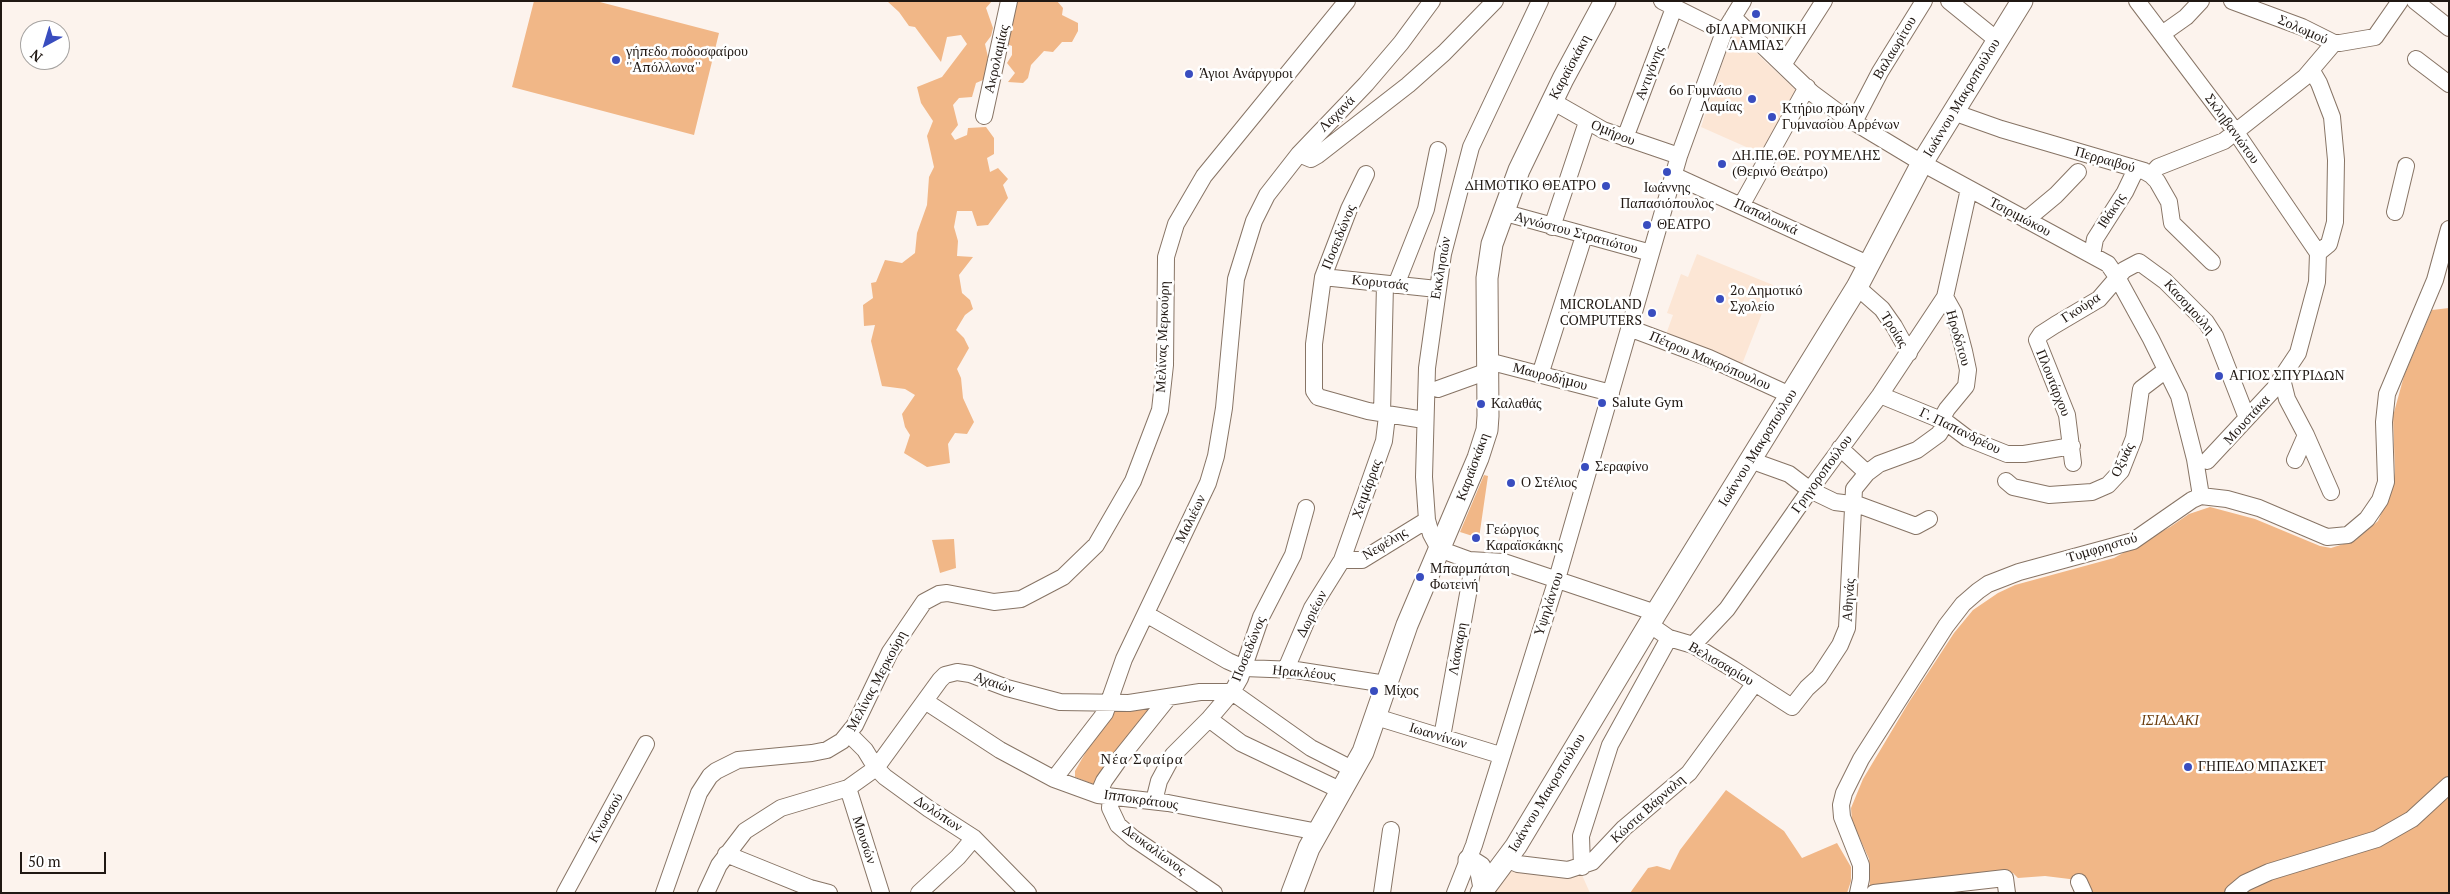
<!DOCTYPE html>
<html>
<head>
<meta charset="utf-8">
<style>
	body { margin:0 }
	#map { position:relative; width:2450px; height:894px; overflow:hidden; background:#fcf3ed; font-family:"PT Serif",serif }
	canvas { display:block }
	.frame { position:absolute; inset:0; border:2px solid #201813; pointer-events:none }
	.north { position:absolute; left:20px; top:20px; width:50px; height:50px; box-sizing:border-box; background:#fff; border:1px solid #a6a3a1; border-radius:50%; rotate:219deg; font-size:14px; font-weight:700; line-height:20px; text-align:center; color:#201813 }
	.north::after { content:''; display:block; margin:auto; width:18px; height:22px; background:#394dbf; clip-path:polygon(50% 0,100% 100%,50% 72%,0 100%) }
	.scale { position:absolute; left:20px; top:852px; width:86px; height:22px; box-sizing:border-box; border:2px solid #201813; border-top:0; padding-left:6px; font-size:15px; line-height:18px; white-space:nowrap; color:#201813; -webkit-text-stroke:4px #fff; paint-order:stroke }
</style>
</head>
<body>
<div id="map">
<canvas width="2450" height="894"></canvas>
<div class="frame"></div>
<div class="north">N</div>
<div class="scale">50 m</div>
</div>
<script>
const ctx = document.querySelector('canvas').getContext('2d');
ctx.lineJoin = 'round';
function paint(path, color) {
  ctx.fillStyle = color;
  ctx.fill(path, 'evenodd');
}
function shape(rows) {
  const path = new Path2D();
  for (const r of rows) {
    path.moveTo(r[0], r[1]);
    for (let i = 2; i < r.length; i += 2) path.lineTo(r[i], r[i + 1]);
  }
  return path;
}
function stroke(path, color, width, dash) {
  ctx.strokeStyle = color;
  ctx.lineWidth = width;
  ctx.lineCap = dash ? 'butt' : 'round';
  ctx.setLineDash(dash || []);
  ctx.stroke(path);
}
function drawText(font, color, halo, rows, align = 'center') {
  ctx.font = font + ' "PT Serif",serif';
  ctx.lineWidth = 5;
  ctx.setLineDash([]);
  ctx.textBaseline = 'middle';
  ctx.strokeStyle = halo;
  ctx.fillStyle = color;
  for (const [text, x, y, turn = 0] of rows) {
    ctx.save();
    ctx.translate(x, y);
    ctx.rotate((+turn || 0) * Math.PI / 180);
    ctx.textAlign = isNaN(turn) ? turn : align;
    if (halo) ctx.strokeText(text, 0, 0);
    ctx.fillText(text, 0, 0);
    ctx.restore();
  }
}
const built = shape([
	[1732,34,1738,36,1799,93,1762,154,1701,127],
	[1697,254,1773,285,1741,367,1665,337,1673,315,1667,313,1681,274,1688,277],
	[1509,871,1582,875,1590,893,1494,893]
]);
const green = shape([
	[534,1,596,1,719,33,694,135,512,87],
	[887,1,992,1,986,8,993,28,991,36,985,44,990,66,983,80,976,83,972,97,959,98,953,105,958,125,951,134,955,140,967,135,968,128,986,127,994,138,994,154,987,158,990,172,998,168,1008,179,1003,185,1008,198,988,225,977,226,972,211,957,211,954,227,958,241,957,256,973,257,959,275,962,293,970,300,973,309,965,315,956,330,964,338,969,348,957,369,961,378,963,398,974,422,967,434,955,433,948,444,950,463,927,467,904,453,910,435,905,427,902,414,915,395,905,389,882,386,871,341,875,325,864,326,863,305,873,298,871,283,876,282,885,260,902,263,915,253,917,233,927,205,929,177,934,167,927,136,933,121,921,103,917,87,942,77,967,44,961,35,947,37,941,62,915,27,909,26,899,12],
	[1000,1,1057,1,1063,8,1062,15,1078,23,1078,31,1072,42,1062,42,1053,52,1044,51,1031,65,1028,78,1023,83,1008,82,1015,73,1007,63,1012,55,1012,46,1007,44,1014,15,1013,6],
	[2449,308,2449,893,2092,893,2086,881,2045,876,2018,878,2013,873,1870,889,1869,859,1852,821,1851,808,1863,779,1909,702,1954,633,1973,610,1998,593,2015,585,2114,558,2170,527,2189,514,2210,507,2255,519,2320,546,2331,548,2356,540,2378,521,2392,489,2395,473,2393,416,2404,376,2432,310],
	[1484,475,1488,476,1479,538,1460,532],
	[954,539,956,568,940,573,932,540],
	[1146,708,1155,711,1098,786,1075,777,1075,771,1087,750,1114,710],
	[1726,790,1784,831,1802,858,1837,843,1851,867,1851,881,1847,893,1630,893,1648,868,1657,866,1670,870,1680,850]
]);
const minor = shape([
	[1540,1,1471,147,1443,254,1427,368,1424,477,1427,520,1431,534,1439,549,1469,560,1504,562,1656,613],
	[1662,1,1724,32],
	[1949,1,1997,40],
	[2137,1,2235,131,2318,253,2317,282,2298,353,2274,389,2207,461],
	[2232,1,2302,27,2334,43,2340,43,2375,37,2400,1],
	[2415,1,2449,28],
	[1733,17,1812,93,1839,113,1922,163,2108,264,2117,277,2151,339,2179,396,2195,459,2201,496],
	[2162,34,2186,17,2201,1],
	[2416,59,2449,84],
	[1783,65,1824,1],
	[2312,71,2319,83,2332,117,2336,160,2335,222,2329,244,2318,253],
	[1552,101,1603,130,1679,156],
	[1953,112,2001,129,2144,171,2151,175,2157,181,2169,202,2172,223,2212,262],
	[984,116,1009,1],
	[1854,122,1880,72,1924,1],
	[1625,138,1674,8],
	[1299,154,1311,159,1318,155,1408,85,1444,53,1495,1],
	[1366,174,1349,209,1323,277,1314,344,1314,391,1318,397,1368,411,1424,420],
	[1673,175,1859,260],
	[2151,175,2158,167,2224,141,2305,77,2334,43],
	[1741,206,1807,87],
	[1502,212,1651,253],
	[2395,212,2406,166],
	[2026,220,2056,195,2078,172],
	[1552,227,1587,122],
	[2092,255,2095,239,2125,192,2136,169],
	[1323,277,1437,289],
	[1396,285,1426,209,1438,150],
	[1857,287,1882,309,1894,326,1909,353],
	[1629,328,1709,358,1790,395],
	[1488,361,1611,393],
	[1540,375,1584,236],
	[2282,379,2287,399,2306,435,2331,492],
	[1438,389,1488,371],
	[1880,395,1946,422,1967,438,2007,454,2024,454,2072,446],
	[1382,414,1385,284],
	[1840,448,1867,473],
	[1750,460,1789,474,1810,490,1835,502,1859,505,1916,526,1929,519],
	[2295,460,2306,435],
	[2073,463,2067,415,2037,340,2041,334,2055,325,2099,299,2124,270,2139,262,2165,281,2206,322,2215,336,2247,418],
	[2006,481,2013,487,2049,495,2092,492,2108,485,2121,471,2134,438,2141,389,2166,370],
	[1342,560,1362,560,1427,520],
	[1146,614,1228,661,1244,668,1296,670,1386,684],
	[1649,624,1669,638,1693,645,1733,669,1792,707,1807,688,1819,677,1840,645,1847,628,1854,489,1867,473,1879,464,1917,450,1939,434,1946,422,1943,416,1947,409,1966,386,1968,370,1964,351,1954,313,1945,297,1969,189],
	[1693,645,1727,609,1810,490,1880,395,1945,297],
	[1286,669,1312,608,1342,560,1384,441,1387,416],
	[925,701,1000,750,1054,779,1098,795,1168,803,1318,832],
	[1376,717,1500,755],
	[1209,719,1241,743,1342,791],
	[849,734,865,750,876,768,885,777,929,809,974,838,1028,893],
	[1442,737,1474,561],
	[1054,779,1105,713,1124,659,1208,483,1216,456,1224,408,1236,279,1254,221,1267,195,1299,154,1366,84,1401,43,1432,1],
	[848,788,881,893],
	[1098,795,1104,781,1121,757,1169,697],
	[1111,797,1110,808,1118,825,1133,838,1214,893],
	[1154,801,1159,781,1173,755,1209,719,1232,692,1240,678,1261,617,1293,555,1306,508],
	[726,854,810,888,829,893],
	[1506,859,1518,864,1568,870,1592,862,1624,828,1689,773,1755,683],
	[1582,867,1581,836,1610,745,1669,638],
	[2079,882,2084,893],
	[565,893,646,744],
	[664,893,699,793,710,776,716,771,738,760,812,753,827,750,842,741,855,725,890,652,924,602,939,594,947,593,994,602,1021,599,1063,577,1096,545,1133,481,1160,410,1165,365,1166,257,1176,224,1204,176,1347,1],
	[706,893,719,865,745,831,781,808,848,788,876,768,940,680,945,675,957,672,970,674,1007,688,1060,702,1129,703,1200,692,1232,692,1311,748,1354,770],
	[919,893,958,857,974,838],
	[1382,893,1391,830],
	[1455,893,1474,845,1557,579,1679,156,1724,32,1743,1],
	[1858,893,1861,879,1861,865,1842,817,1841,805,1844,793,1861,759,1946,626,1963,604,1978,591,1988,584,2019,572,2133,541,2192,500,2201,496,2227,499,2259,508,2327,537,2348,535,2367,519,2380,500,2386,482,2384,422,2387,394,2435,280,2449,229],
	[1874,893,2005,878,2007,893],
	[2233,893,2245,883,2269,872,2377,839,2412,819,2449,785]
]);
const major = shape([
	[1469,860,1480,867,1484,888],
	[1292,893,1309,848,1363,752,1407,625,1478,458,1487,430,1488,416,1487,278,1492,244,1519,170,1563,79,1605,1],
	[1481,893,1516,846,1656,613,1857,287,1922,163,2022,1]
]);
const markers = [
	[1756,14,5,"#394dbf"],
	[616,60,5,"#394dbf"],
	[1189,74,5,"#394dbf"],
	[1752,99,5,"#394dbf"],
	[1772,117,5,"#394dbf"],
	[1722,164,5,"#394dbf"],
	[1667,172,5,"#394dbf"],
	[1606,186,5,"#394dbf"],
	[1647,225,5,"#394dbf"],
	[1720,299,5,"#394dbf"],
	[1652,313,5,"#394dbf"],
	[2219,376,5,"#394dbf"],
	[1602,403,5,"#394dbf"],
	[1481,404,5,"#394dbf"],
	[1585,467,5,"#394dbf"],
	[1511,483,5,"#394dbf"],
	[1476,538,5,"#394dbf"],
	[1420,577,5,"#394dbf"],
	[1374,691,5,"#394dbf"],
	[2188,767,5,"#394dbf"]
];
const poiNames = [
	["ΦΙΛΑΡΜΟΝΙΚΗ",1756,30,"center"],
	["ΛΑΜΙΑΣ",1756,46,"center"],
	["γήπεδο ποδοσφαίρου",626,52],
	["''Απόλλωνα''",626,68],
	["Άγιοι Ανάργυροι",1199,74],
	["6ο Γυμνάσιο",1742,91,"right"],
	["Λαμίας",1742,107,"right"],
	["Κτήριο πρώην",1782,109],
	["Γυμνασίου Αρρένων",1782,125],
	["ΔΗ.ΠΕ.ΘΕ. ΡΟΥΜΕΛΗΣ",1732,156],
	["(Θερινό Θεάτρο)",1732,172],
	["ΔΗΜΟΤΙΚΟ ΘΕΑΤΡΟ",1596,186,"right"],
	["Ιωάννης",1667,188,"center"],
	["Παπασιόπουλος",1667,204,"center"],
	["ΘΕΑΤΡΟ",1657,225],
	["2ο Δημοτικό",1730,291],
	["Σχολείο",1730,307],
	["MICROLAND",1642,305,"right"],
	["COMPUTERS",1642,321,"right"],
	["ΑΓΙΟΣ ΣΠΥΡΙΔΩΝ",2229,376],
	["Salute Gym",1612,403],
	["Καλαθάς",1491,404],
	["Σεραφίνο",1595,467],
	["Ο Στέλιος",1521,483],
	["Γεώργιος",1486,530],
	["Καραϊσκάκης",1486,546],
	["Μπαρμπάτση",1430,569],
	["Φωτεινή",1430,585],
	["Μίχος",1384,691],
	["ΓΗΠΕΔΟ ΜΠΑΣΚΕΤ",2198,767]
];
const streetNames = [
	["Σολωμού",2303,30,24],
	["Βαλαωρίτου",1895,48,-59],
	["Ακρολαμίας",997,59,-77],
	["Καραϊσκάκη",1570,67,-62],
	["Αντιγόνης",1650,73,-69],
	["Ιωάννου Μακροπούλου",1962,98,-59],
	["Λαχανά",1337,114,-45],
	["Σκληβανιώτου",2232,129,54],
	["Ομήρου",1613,133,22],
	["Περραιβού",2105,160,16],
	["Ιθάκης",2112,211,-57],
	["Παπαλουκά",1766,217,25],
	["Τσιριμώκου",2020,217,28],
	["Αγνώστου Στρατιώτου",1576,233,15],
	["Ποσειδώνος",1339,237,-68],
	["Εκκλησιών",1441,268,-80],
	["Κορυτσάς",1380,283,6],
	["Κασομούλη",2189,307,48],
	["Γκούρα",2081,308,-33],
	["Τροίας",1894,330,58],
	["Μελίνας Μερκούρη",1163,337,-88],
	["Ηροδότου",1958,338,74],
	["Πέτρου Μακρόπουλου",1710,361,23],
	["Μαυροδήμου",1550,377,14],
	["Πλουτάρχου",2053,383,68],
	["Μουστάκα",2247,420,-48],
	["Γ. Παπανδρέου",1960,431,26],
	["Ιωάννου Μακροπούλου",1758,448,-58],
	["Οξυάς",2123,460,-64],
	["Καραϊσκάκη",1473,467,-70],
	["Γρηγοροπούλου",1822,474,-54],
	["Χειμάρρας",1367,489,-70],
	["Μαλιέων",1191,519,-64],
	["Νεφέλης",1385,544,-31],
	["Τυμφρηστού",2102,548,-17],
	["Αθηνάς",1849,600,-86],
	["Υψηλάντου",1549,604,-72],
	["Δωριέων",1312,614,-63],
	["Ποσειδώνος",1249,649,-68],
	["Λάσκαρη",1458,649,-80],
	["Βελισσαρίου",1721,664,30],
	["Ηρακλέους",1304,673,5],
	["Μελίνας Μερκούρη",877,681,-62],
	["Αχαιών",994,683,19],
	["Ιωαννίνων",1438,736,17],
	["Ιωάννου Μακροπούλου",1547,793,-59],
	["Ιπποκράτους",1141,800,8],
	["Κώστα Βάρναλη",1648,809,-42],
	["Δολόπων",938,814,33],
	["Κνωσσού",606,818,-60],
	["Μουσών",864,840,72],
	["Δευκαλίωνος",1154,850,36]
];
const parkNames = [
	["ΙΣΙΑΔΑΚΙ",2170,721]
];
const neighbourhoodNames = [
	["Νέα Σφαίρα",1142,760]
];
paint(built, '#fce6d5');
paint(green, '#f1b787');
stroke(minor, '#877465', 18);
stroke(major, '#877465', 23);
stroke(minor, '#fff', 16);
stroke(major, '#fff', 21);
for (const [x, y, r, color] of markers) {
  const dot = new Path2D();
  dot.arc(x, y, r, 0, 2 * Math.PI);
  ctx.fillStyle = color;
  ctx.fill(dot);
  stroke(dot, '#fff', 2);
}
drawText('14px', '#201813', '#fff', poiNames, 'left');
drawText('14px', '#201813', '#fff', streetNames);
drawText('italic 14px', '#6b3c0c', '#fff', parkNames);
ctx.letterSpacing = '1px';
drawText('15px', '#201813', '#fff', neighbourhoodNames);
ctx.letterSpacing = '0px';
</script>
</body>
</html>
